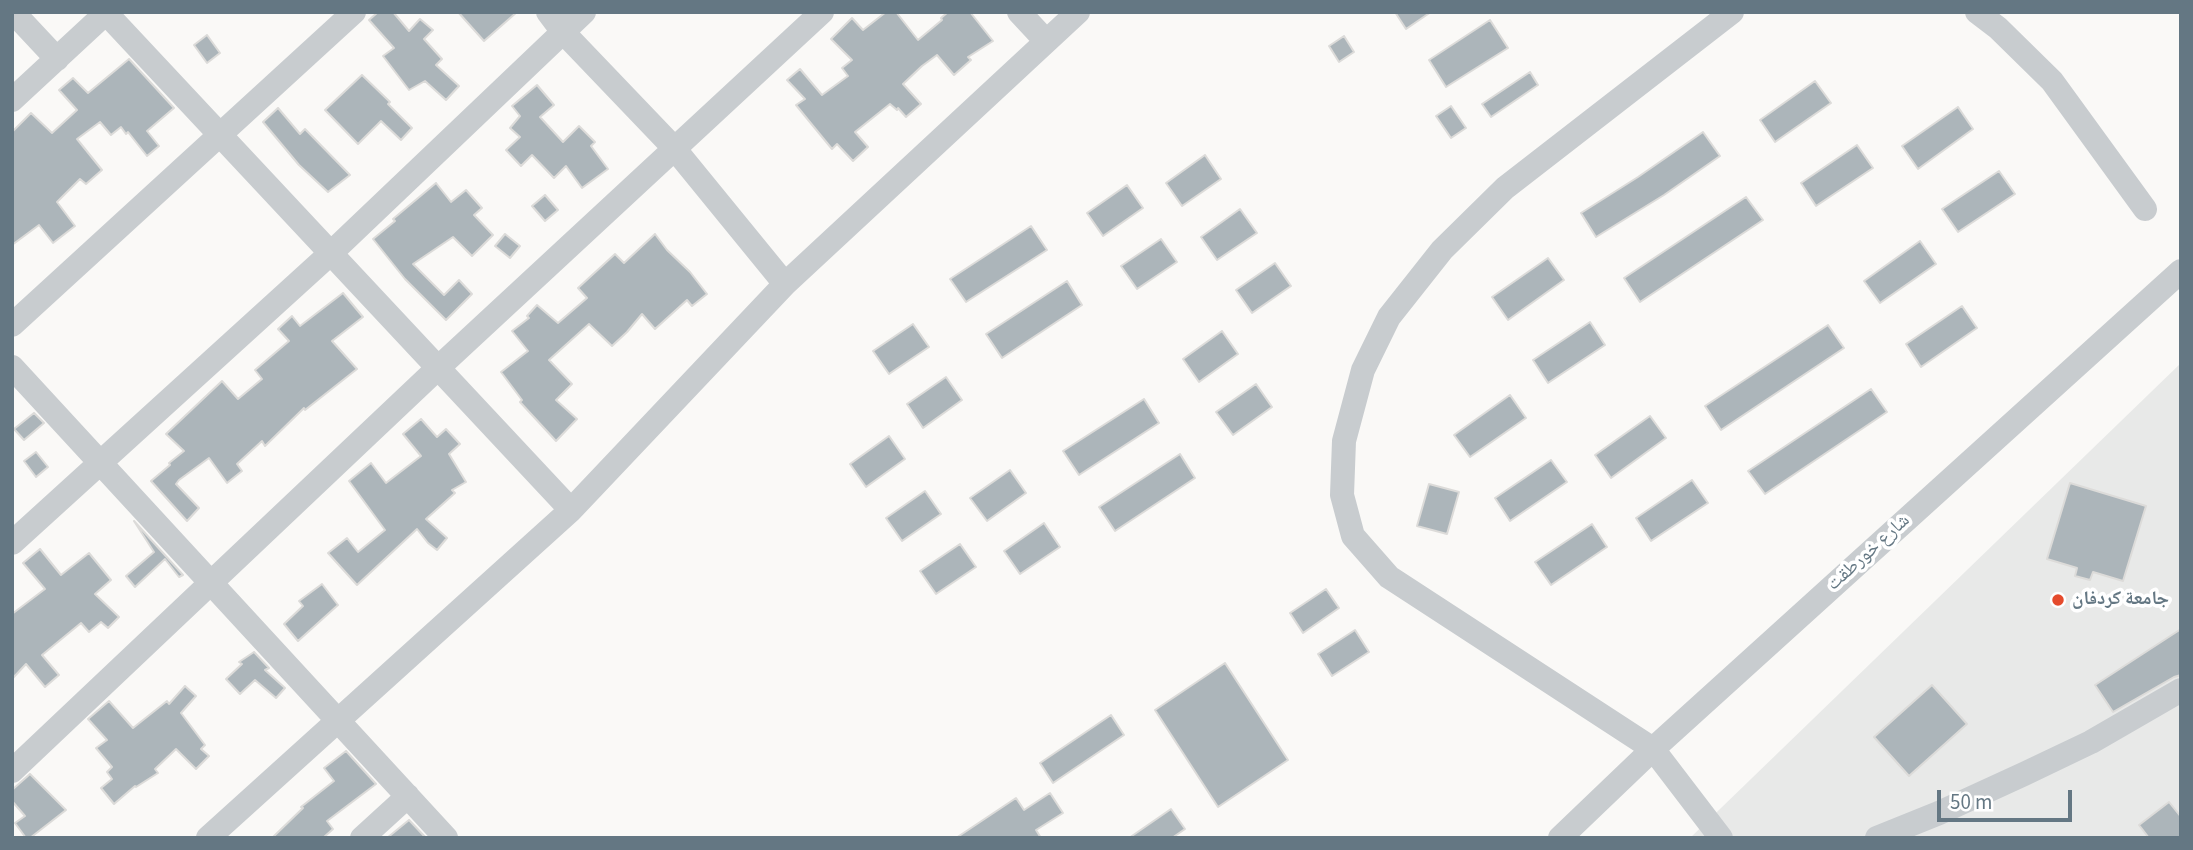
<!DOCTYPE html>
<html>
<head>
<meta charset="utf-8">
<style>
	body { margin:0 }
	#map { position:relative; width:2193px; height:850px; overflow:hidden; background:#faf9f7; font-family:"Source Sans 3",sans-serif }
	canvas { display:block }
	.frame { position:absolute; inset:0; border:14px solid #647783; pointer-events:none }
	.scale { position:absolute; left:1937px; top:790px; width:135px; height:32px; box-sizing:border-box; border:4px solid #647783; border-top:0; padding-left:9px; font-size:21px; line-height:24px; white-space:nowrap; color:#647783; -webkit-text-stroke:5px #fff; paint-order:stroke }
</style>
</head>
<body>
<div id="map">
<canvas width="2193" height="850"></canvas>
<div class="frame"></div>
<div class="scale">50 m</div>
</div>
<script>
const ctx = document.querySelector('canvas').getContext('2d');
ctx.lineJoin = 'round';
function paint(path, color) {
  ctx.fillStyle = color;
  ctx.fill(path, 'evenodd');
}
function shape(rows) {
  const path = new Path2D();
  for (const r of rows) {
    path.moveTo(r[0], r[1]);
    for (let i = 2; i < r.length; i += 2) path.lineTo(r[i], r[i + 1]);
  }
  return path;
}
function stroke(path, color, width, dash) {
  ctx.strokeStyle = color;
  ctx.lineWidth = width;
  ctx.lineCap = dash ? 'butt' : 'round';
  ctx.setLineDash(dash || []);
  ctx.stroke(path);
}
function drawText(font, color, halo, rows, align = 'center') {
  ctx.font = font + ' "Source Sans 3","Noto Naskh Arabic",sans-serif';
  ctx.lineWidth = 7;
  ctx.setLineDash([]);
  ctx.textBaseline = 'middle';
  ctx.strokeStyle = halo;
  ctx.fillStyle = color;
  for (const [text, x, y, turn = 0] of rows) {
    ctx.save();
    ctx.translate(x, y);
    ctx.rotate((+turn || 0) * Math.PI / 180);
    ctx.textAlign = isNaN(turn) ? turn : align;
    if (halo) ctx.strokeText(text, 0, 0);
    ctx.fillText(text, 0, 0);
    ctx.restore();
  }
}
const built = shape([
	[2181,363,2181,838,1690,838]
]);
const building = shape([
	[378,12,393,12,409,31,420,19,433,30,424,39,442,59,436,65,459,86,446,100,425,81,409,90,383,56,394,48,369,20,378,12],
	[458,12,517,12,484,41,458,12],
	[886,12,896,12,918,40,942,20,941,18,948,12,970,12,993,41,968,57,971,60,954,75,937,55,922,66,903,84,921,104,906,117,898,108,897,110,890,104,855,132,868,147,853,161,837,144,832,149,809,121,796,105,805,99,787,80,800,69,822,95,848,76,842,68,852,60,831,39,852,18,863,30,886,12],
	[1395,12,1431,12,1406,29,1395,12],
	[1490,20,1508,48,1446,87,1429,60,1490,20],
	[207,35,220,53,207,63,194,45,207,35],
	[1344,36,1354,52,1339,62,1329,46,1344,36],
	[129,59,174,108,147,131,159,146,147,156,128,132,126,134,121,127,111,135,100,122,77,139,102,170,86,184,80,179,57,202,75,226,53,243,39,225,12,245,12,132,31,113,52,133,77,110,59,90,73,78,88,93,129,59],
	[1530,72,1538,85,1491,117,1482,104,1530,72],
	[362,75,390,102,388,104,412,128,401,140,381,121,358,144,325,110,362,75],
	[1815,81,1831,103,1775,142,1760,120,1815,81],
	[537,85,554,105,540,117,563,142,579,126,595,142,591,146,608,169,582,188,566,166,554,178,532,155,521,166,506,150,520,137,510,128,520,116,512,106,537,85],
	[1451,106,1466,128,1451,138,1436,116,1451,106],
	[1958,107,1973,129,1918,169,1902,146,1958,107],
	[278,108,300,134,305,129,350,175,328,192,299,165,263,122,278,108],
	[1703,132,1720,156,1664,195,1596,237,1581,213,1638,177,1703,132],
	[1857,145,1873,168,1816,206,1801,183,1857,145],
	[1205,155,1221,179,1182,206,1166,183,1205,155],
	[1999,171,2015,194,1958,232,1942,209,1999,171],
	[436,183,451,202,466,190,482,208,474,215,493,235,472,256,453,237,413,264,444,295,459,280,472,294,446,320,405,279,373,239,395,221,393,219,436,183],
	[1127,185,1143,208,1103,236,1087,213,1127,185],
	[545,195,558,210,545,221,532,206,545,195],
	[1746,197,1763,220,1640,302,1624,278,1746,197],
	[1240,209,1257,233,1217,260,1201,237,1240,209],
	[1031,226,1047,250,966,302,950,279,1031,226],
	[505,234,520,246,510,258,495,246,505,234],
	[655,234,667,250,690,272,707,294,692,306,687,300,655,329,642,314,627,332,612,346,589,324,549,360,572,384,556,400,577,419,556,441,520,402,522,400,501,372,528,351,512,331,529,318,527,316,537,305,558,323,587,298,578,288,615,254,624,263,655,234],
	[1161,239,1177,262,1137,289,1121,266,1161,239],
	[1920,241,1936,264,1880,303,1864,281,1920,241],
	[1548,258,1564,280,1508,320,1492,297,1548,258],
	[1275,263,1291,286,1252,313,1236,290,1275,263],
	[1067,281,1082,305,1002,358,986,334,1067,281],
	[343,293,363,317,332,341,357,369,305,410,304,408,265,446,262,441,237,464,242,471,227,483,209,458,179,480,176,484,199,508,187,521,151,481,170,465,169,463,184,451,166,434,222,381,238,399,262,379,255,370,289,341,278,329,292,316,300,326,343,293],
	[1962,306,1977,328,1921,367,1906,344,1962,306],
	[1590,322,1605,345,1548,383,1533,360,1590,322],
	[913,324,929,347,889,374,873,351,913,324],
	[1828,325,1844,348,1721,430,1705,406,1828,325],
	[1222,331,1238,354,1199,382,1183,359,1222,331],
	[946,377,962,400,923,428,907,404,946,377],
	[1256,384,1272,407,1233,435,1216,412,1256,384],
	[1871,389,1887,412,1765,494,1748,471,1871,389],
	[1510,395,1526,418,1470,457,1454,435,1510,395],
	[1144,399,1159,423,1079,475,1063,451,1144,399],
	[34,413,44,423,24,440,14,429,34,413],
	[1650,416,1666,438,1611,478,1595,455,1650,416],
	[421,419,437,437,446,429,460,444,449,454,466,482,452,490,455,493,426,519,447,538,437,550,428,543,417,529,357,585,328,553,347,538,358,552,385,530,349,481,371,463,386,483,421,456,403,434,421,419],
	[889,436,905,459,866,487,850,464,889,436],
	[36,452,48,467,36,477,24,461,36,452],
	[1180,454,1195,478,1115,531,1099,507,1180,454],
	[1551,460,1567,482,1510,521,1495,498,1551,460],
	[1010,470,1026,493,987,521,970,498,1010,470],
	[1692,480,1708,503,1651,541,1636,518,1692,480],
	[2070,483,2146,506,2123,581,2093,572,2090,580,2075,576,2077,568,2047,559,2070,483],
	[1429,484,1459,492,1447,534,1417,526,1429,484],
	[925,491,941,514,902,541,886,518,925,491],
	[134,521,183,575,179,577,165,559,135,587,126,576,154,552,134,521],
	[1044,523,1060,547,1020,574,1004,551,1044,523],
	[1592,524,1607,547,1551,585,1535,562,1592,524],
	[960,544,976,567,936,594,920,571,960,544],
	[40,549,61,575,89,553,111,580,95,594,119,617,108,628,101,622,89,632,81,623,42,655,59,675,45,687,26,664,12,679,12,614,45,589,23,563,40,549],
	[322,584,338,605,298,641,284,624,303,606,299,601,322,584],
	[1326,589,1339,608,1303,633,1290,613,1326,589],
	[2181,629,2181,675,2174,677,2113,712,2095,685,2181,629],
	[1355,630,1369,652,1332,676,1318,654,1355,630],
	[254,652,269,668,265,670,285,688,276,698,255,680,240,694,226,679,242,664,239,662,254,652],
	[1225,663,1288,760,1218,807,1155,710,1225,663],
	[1932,685,1967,724,1909,776,1874,737,1932,685],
	[185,686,196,696,181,713,205,745,201,749,209,756,196,769,176,749,155,769,158,773,136,787,135,786,114,804,101,788,112,779,107,772,112,767,96,748,107,740,88,719,109,701,133,728,167,701,169,704,185,686],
	[1111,715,1124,735,1053,783,1040,763,1111,715],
	[346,751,376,784,327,821,333,829,323,838,272,838,303,808,301,807,334,781,324,768,346,751],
	[30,774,66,810,30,838,26,838,15,823,25,816,12,801,12,790,30,774],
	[1050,793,1063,813,1036,830,1041,838,956,838,1016,798,1024,810,1050,793],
	[2169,802,2181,817,2181,838,2149,838,2139,825,2169,802],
	[1171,809,1185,829,1172,838,1129,838,1171,809],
	[409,820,426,838,387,838,409,820]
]);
const minor = shape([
	[13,12,57,59],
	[548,12,563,32,674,148,785,284],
	[1019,12,1046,41],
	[1977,12,1998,28,2052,81,2145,209],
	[106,13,571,510],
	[12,100,107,12],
	[12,325,354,12],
	[12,367,446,838],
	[12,543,331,253,584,12],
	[12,771,439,367,822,12],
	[208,838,571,510,785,284,1078,12],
	[362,838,408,796],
	[1560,838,1653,749,2181,271],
	[1721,838,1653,749,1389,577,1353,536,1342,495,1344,441,1363,370,1389,317,1442,250,1505,188,1732,12],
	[1877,838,1939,813,2024,774,2091,742,2181,690]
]);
const markers = [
	[2058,600,7,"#e54b2c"]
];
const streetNames = [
	["شارع خورطقت",1869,553,-42]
];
const poiNames = [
	["جامعة كردفان",2072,600]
];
paint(built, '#e8e9e8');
paint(building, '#acb5ba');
stroke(building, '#dcdbd9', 2);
stroke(minor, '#c8cccf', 24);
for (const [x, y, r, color] of markers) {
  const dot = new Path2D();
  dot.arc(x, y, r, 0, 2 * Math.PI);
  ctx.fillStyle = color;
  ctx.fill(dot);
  stroke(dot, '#fff', 2.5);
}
drawText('19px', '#647783', '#fff', streetNames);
drawText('bold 19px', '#647783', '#fff', poiNames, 'left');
</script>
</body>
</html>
